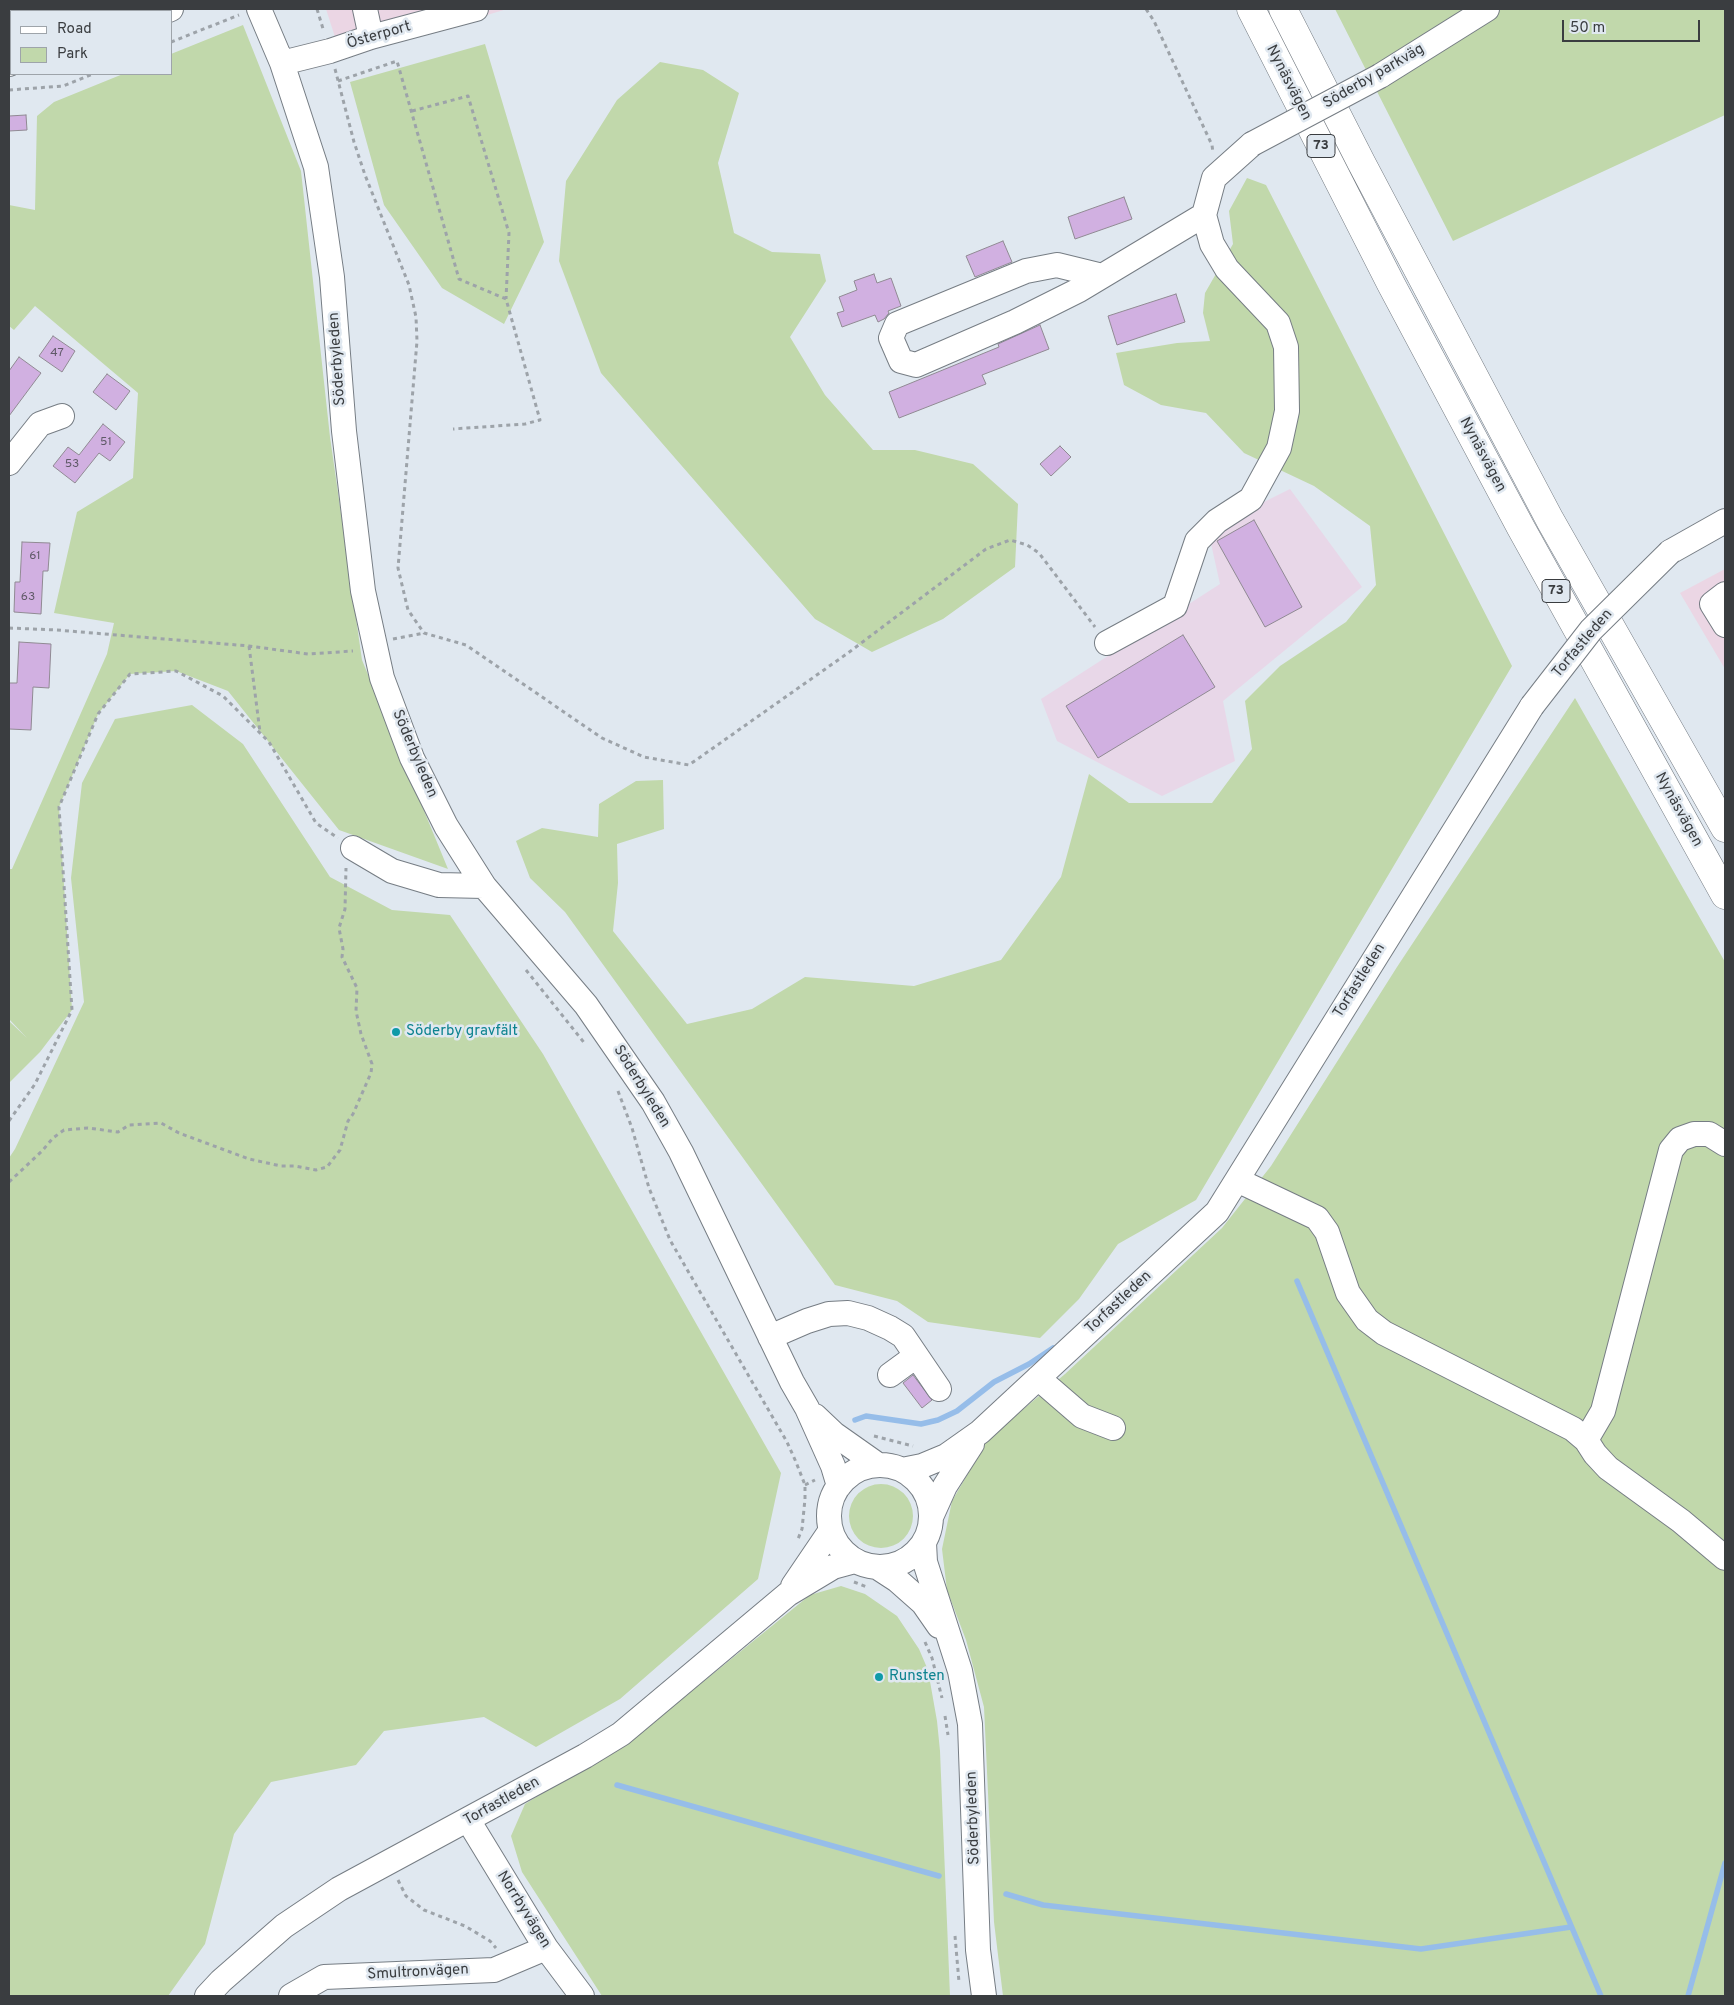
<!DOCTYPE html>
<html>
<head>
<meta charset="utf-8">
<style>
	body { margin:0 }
	#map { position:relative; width:1734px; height:2005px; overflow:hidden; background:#e0e8f0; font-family:Overpass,sans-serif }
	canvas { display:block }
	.frame { position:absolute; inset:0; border:10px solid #3a3d40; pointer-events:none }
	.legend { position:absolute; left:10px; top:10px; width:162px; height:65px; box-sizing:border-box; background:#e0e8f0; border:1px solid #9ea4aa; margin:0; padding:6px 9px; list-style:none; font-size:15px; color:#3a3d40 }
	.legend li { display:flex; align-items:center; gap:10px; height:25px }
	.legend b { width:25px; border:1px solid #9ea4aa }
	.scale { position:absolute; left:1562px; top:20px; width:138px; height:22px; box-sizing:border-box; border:2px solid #3a3d40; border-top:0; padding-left:6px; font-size:15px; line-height:18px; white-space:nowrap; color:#3a3d40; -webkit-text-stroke:4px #e0e8f0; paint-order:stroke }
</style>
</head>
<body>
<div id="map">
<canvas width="1734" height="2005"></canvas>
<div class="frame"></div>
<ul class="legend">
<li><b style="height:6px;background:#fff"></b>Road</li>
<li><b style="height:14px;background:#c1d8ab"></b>Park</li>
</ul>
<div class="scale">50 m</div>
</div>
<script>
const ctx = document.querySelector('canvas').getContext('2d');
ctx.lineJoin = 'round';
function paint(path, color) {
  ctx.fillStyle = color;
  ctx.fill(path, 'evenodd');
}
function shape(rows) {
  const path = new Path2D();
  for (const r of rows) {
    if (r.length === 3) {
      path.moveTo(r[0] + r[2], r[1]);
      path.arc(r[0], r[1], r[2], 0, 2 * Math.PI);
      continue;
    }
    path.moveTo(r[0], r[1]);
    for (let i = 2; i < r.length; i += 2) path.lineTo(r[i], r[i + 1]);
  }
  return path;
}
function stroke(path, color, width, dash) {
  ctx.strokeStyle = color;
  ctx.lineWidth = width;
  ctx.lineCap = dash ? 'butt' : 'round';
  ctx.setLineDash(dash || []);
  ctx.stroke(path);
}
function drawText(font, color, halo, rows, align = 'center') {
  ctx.font = font + ' Overpass,sans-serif';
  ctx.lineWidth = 5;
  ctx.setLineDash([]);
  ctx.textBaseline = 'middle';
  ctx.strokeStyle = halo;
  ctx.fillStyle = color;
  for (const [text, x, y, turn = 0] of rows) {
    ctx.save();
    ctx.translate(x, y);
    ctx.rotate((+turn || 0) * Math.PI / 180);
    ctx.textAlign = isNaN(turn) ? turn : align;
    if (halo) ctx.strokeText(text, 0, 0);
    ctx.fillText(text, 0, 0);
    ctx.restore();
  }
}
const commercial = shape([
	[326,9,507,9,342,59],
	[1725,569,1725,669,1680,593]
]);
const industrial = shape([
	[1290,489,1362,587,1223,701,1235,761,1162,796,1057,741,1041,699,1220,584,1208,530]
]);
const green = shape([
	[1335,9,1725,9,1725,115,1453,241],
	[243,25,301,171,330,437,362,660,448,869,339,830,228,691,176,671,130,674,98,714,59,807,72,1010,40,1052,9,1083,9,1021,27,1038,9,1019,9,869,12,869,107,654,114,623,54,613,77,512,133,478,138,393,35,306,14,330,9,326,9,205,35,210,37,116,54,102,123,74,171,74,171,54],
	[485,44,544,242,504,324,442,288,384,205,350,82],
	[660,62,703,70,739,93,718,163,734,233,772,252,820,254,826,281,790,337,825,395,873,450,915,450,973,464,1018,504,1015,567,943,619,872,652,815,619,601,373,559,261,566,181,617,100],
	[1247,178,1266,185,1512,666,1196,1200,1118,1244,1079,1299,1040,1338,928,1322,897,1301,835,1285,565,912,530,878,516,841,542,828,598,837,599,804,636,781,663,780,664,829,617,844,618,883,613,931,687,1024,752,1009,805,977,914,986,1001,960,1061,877,1089,774,1129,803,1212,803,1252,749,1245,701,1280,666,1346,622,1376,585,1370,526,1314,486,1244,453,1206,413,1161,405,1124,385,1116,353,1177,343,1210,341,1203,313,1205,293,1233,244,1229,211],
	[1575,698,1725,962,1725,1996,1003,1996,994,1922,984,1707,966,1640,947,1590,942,1549,952,1501,988,1439,1065,1374,1222,1228,1271,1166,1397,967],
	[192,705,243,744,330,877,392,910,450,915,543,1054,781,1473,758,1579,620,1699,536,1747,484,1717,384,1731,356,1765,271,1782,234,1834,205,1944,168,1996,9,1996,9,1158,15,1149,84,1002,71,878,82,783,115,719],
	[881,1516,32],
	[841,1586,865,1594,897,1616,919,1649,928,1670,937,1721,940,1751,950,1996,602,1996,522,1872,511,1836,525,1804,573,1774,661,1716,810,1595]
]);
const stream = shape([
	[1297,1281,1601,1996],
	[855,1420,866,1416,921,1424,938,1420,957,1411,994,1382,1029,1364,1053,1348],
	[617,1785,939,1876],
	[1006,1894,1043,1905,1421,1949,1571,1927],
	[1688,1996,1725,1863]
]);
const building = shape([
	[26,115,27,130,9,131,9,116,26,115],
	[1124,197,1132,219,1075,239,1068,217,1124,197],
	[1003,241,1012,262,975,277,966,256,1003,241],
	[874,274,877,283,891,278,901,306,888,311,889,313,884,319,878,322,875,315,842,327,837,313,844,311,839,297,857,290,854,281,874,274],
	[1176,294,1185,322,1117,345,1108,316,1176,294],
	[1040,325,1049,349,982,375,986,384,899,418,889,392,999,347,998,344,1040,325],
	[53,336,75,351,62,372,39,356,53,336],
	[19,357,41,373,9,416,9,371,19,357],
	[107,374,130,391,116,410,93,392,107,374],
	[103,424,125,442,110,461,99,453,75,483,53,466,68,447,79,455,103,424],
	[1060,446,1071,457,1051,476,1040,464,1060,446],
	[1254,520,1302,607,1265,627,1217,541,1254,520],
	[22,542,50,543,48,571,43,571,41,614,14,612,15,582,20,582,22,542],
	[1183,635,1215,687,1098,758,1066,706,1183,635],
	[19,642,51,644,49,688,33,687,31,730,9,729,9,683,17,683,19,642],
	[913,1375,932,1400,922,1408,903,1383,913,1375]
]);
const path = shape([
	[317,9,324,32],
	[1146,9,1154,21,1212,145,1213,153],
	[171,42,239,15],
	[335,69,354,142,365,175,409,285,416,317,417,341,398,568,408,610,424,633,466,645,602,738,644,757,689,765,848,653,986,549,1010,540,1027,545,1039,553,1095,627],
	[338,81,397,61,459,279,506,299,540,420,525,424,453,429],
	[9,90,63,86,93,74],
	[412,111,468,96,509,233,506,299],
	[9,628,57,630,249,646,308,654,353,651],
	[393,639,424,633],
	[249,646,260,732],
	[526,970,586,1045],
	[618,1091,632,1128,649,1188,670,1240,787,1442,796,1462,805,1485,805,1499,802,1529,798,1539],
	[9,1121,35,1084,72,1010,59,807,98,714,130,674,176,671,223,696,269,742,316,823,338,838],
	[9,1182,42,1151,53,1138,64,1130,88,1128,118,1132,129,1125,161,1123,179,1133,249,1159,281,1166,295,1166,316,1170,327,1167,340,1150,348,1121,353,1114,371,1073,372,1064,361,1034,356,1011,357,988,342,957,343,949,339,928,345,909,346,868],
	[874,1436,913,1446],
	[805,1485,815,1480],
	[854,1582,867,1587],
	[925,1642,932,1658,942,1698],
	[945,1716,948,1735],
	[398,1880,406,1896,424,1910,465,1926,490,1941,496,1948],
	[955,1936,959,1982]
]);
const minor = shape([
	[259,9,282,63,316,167,332,277,344,431,363,591,382,678,412,758,446,826,484,886,586,1005,653,1102,681,1152,792,1382,807,1408,833,1466,839,1486],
	[365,9,371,37],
	[166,11,171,9],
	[282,63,330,51,371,37,476,9],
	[9,64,11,63],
	[1380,76,1487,9],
	[1102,276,1057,265,1026,271,897,324,891,338,901,361,916,365,1015,322,1079,290,1204,215],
	[9,463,40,424,62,416],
	[1670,552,1725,521],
	[1725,594,1712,604,1725,625],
	[1107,643,1175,606,1197,541,1217,521,1251,499,1279,448,1287,411,1286,347,1278,323,1227,269,1212,244,1204,215,1214,178,1252,144],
	[353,848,392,871,439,885,484,886],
	[1237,1180,1317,1218,1327,1232,1348,1293,1367,1320,1384,1333,1573,1429,1586,1440,1595,1454,1608,1468,1681,1521,1725,1558],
	[770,1337,807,1321,829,1314,848,1313,868,1318,890,1328,903,1336,939,1389],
	[890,1375,916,1356],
	[1038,1378,1082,1416,1113,1428],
	[815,1416,834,1434,878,1465],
	[1586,1440,1603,1411,1671,1150,1680,1139,1694,1134,1709,1134,1725,1144],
	[880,1516,51],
	[902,1470,922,1466,946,1456,980,1432,1217,1212,1532,706],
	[931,1517,945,1486,972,1444],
	[924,1543,925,1562,960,1671,970,1724,978,1950,984,1996],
	[877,1567,897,1580,923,1603,939,1626],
	[793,1586,831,1530],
	[468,1820,546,1948,582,1996],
	[207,1996,221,1981,284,1926,339,1889,585,1756,621,1734,788,1594,833,1567,855,1561],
	[291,1996,324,1977,494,1970,546,1948]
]);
const highway = shape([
	[1251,9,1391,284,1521,528,1725,895],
	[1283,9,1361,162,1550,520,1725,828]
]);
const minorBridge = shape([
	[1252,144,1380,76],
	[1532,706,1591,630,1670,552]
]);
const markers = [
	[396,1032,5,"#0f9aa8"],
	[879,1677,5,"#0f9aa8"]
];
const numberNames = [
	["47",57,354],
	["51",106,443],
	["53",72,465],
	["61",35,557],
	["63",28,598]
];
const shields = [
	[1321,146,28],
	[1556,591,28]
];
const shieldNames = [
	["73",1321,146],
	["73",1556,591]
];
const streetNames = [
	["Österport",379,36,-16],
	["Söderby parkväg",1374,77,-30],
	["Nynäsvägen",1288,83,63],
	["Söderbyleden",338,359,-94],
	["Nynäsvägen",1482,455,62],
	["Torfastleden",1583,644,-50],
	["Söderbyleden",414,754,67],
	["Nynäsvägen",1678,810,61],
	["Torfastleden",1360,981,-58],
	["Söderbyleden",641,1087,58],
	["Torfastleden",1119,1303,-43],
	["Torfastleden",502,1802,-29],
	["Söderbyleden",974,1818,-92],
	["Norrbyvägen",523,1910,58],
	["Smultronvägen",418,1973,-3]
];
const cultureNames = [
	["Söderby gravfält",406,1032],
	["Runsten",889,1677]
];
paint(commercial, '#ebd6e4');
paint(industrial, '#e8d7e8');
paint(green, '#c1d8ab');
stroke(stream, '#96bde9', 5.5);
paint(building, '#d1b0e1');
stroke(building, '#908a93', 1);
stroke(minor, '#767d84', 26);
stroke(highway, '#767d84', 29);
stroke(path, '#9da3a9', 3, [4, 4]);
stroke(minor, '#fff', 24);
stroke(highway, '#fff', 28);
stroke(minorBridge, '#767d84', 26, []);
stroke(minorBridge, '#fff', 24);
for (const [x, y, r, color] of markers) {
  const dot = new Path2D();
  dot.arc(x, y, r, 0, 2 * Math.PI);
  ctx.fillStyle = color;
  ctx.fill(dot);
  stroke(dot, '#e0e8f0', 2);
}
drawText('12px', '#605a68', null, numberNames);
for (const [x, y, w] of shields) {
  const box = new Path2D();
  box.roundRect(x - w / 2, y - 11.5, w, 23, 4);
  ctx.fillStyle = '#e0e8f0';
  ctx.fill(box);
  stroke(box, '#3a3d40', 1);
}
drawText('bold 14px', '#3a3d40', null, shieldNames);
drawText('15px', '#3a3d40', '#e0e8f0', streetNames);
drawText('15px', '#0d838f', '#e0e8f0', cultureNames, 'left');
</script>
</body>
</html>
